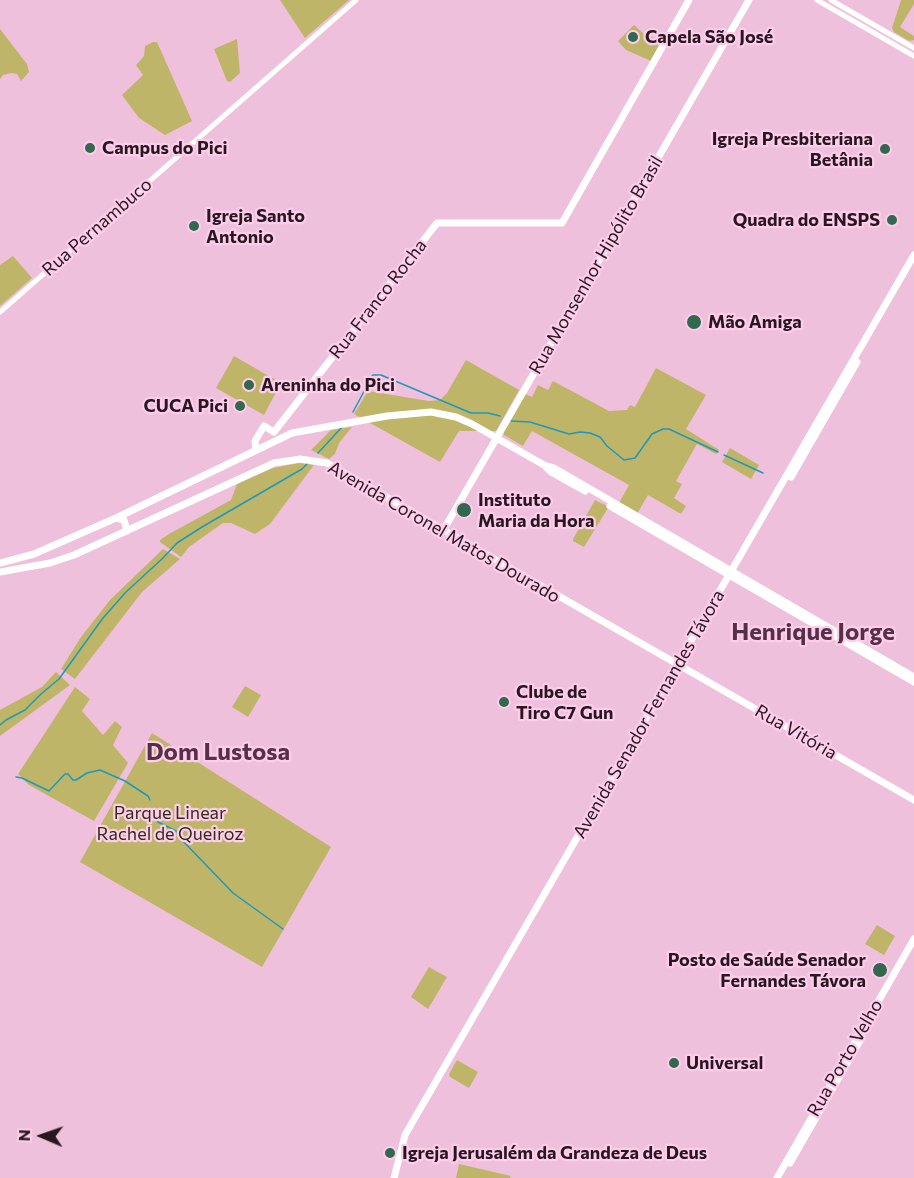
<!DOCTYPE html>
<html>
<head>
<meta charset="utf-8">
<style>
	body { margin:0 }
	#map { position:relative; width:914px; height:1178px; overflow:hidden; background:#efc0dc; font-family:Commissioner,sans-serif }
	canvas { display:block }
	.north { position:absolute; left:12px; top:1106px; width:60px; height:60px; -webkit-text-stroke:4px #fdcde9; paint-order:stroke; rotate:272deg; font-size:16px; font-weight:700; line-height:24px; text-align:center; color:#281722 }
	.north::after { content:''; display:block; margin:auto; width:21px; height:27px; background:#281722; clip-path:polygon(50% 0,100% 100%,50% 72%,0 100%) }
</style>
</head>
<body>
<div id="map">
<canvas width="914" height="1178"></canvas>
<div class="north">N</div>
</div>
<script>
const ctx = document.querySelector('canvas').getContext('2d');
ctx.lineJoin = 'round';
function paint(path, color) {
  ctx.fillStyle = color;
  ctx.fill(path, 'evenodd');
}
function shape(rows) {
  const path = new Path2D();
  for (const r of rows) {
    path.moveTo(r[0], r[1]);
    for (let i = 2; i < r.length; i += 2) path.lineTo(r[i], r[i + 1]);
  }
  return path;
}
function stroke(path, color, width, dash) {
  ctx.strokeStyle = color;
  ctx.lineWidth = width;
  ctx.lineCap = dash ? 'butt' : 'round';
  ctx.setLineDash(dash || []);
  ctx.stroke(path);
}
function drawText(font, color, halo, rows, align = 'center') {
  ctx.font = font + ' Commissioner,sans-serif';
  ctx.lineWidth = 4.5;
  ctx.setLineDash([]);
  ctx.textBaseline = 'middle';
  ctx.strokeStyle = halo;
  ctx.fillStyle = color;
  for (const [text, x, y, turn = 0] of rows) {
    ctx.save();
    ctx.translate(x, y);
    ctx.rotate((+turn || 0) * Math.PI / 180);
    ctx.textAlign = isNaN(turn) ? turn : align;
    if (halo) ctx.strokeText(text, 0, 0);
    ctx.fillText(text, 0, 0);
    ctx.restore();
  }
}
const green = shape([
	[280,0,349,0,305,38],
	[901,0,914,0,914,4,900,27,914,36,914,40,909,41,894,32,892,28],
	[634,25,644,34,661,41,651,61,626,50,618,41],
	[0,29,27,64,29,72,21,81,17,74,11,73,3,75,0,79],
	[237,39,240,73,230,82,227,81,214,49],
	[153,42,157,42,192,121,165,135,139,118,122,95,143,75,136,65,144,56,145,46],
	[13,256,32,278,0,306,0,265],
	[234,356,281,383,264,415,216,388],
	[466,360,519,390,496,431,459,431,440,462,354,414,368,391,429,401,440,400,447,393],
	[656,368,706,395,686,429,719,450,716,454,697,444,676,481,682,484,674,498,686,506,681,514,648,495,637,514,619,503,629,485,532,431,523,446,504,435,503,433,525,394,532,397,538,385,548,390,553,381,609,411,627,410,630,405,635,407],
	[352,427,339,443,335,454,329,459,311,450,331,430],
	[730,448,759,465,751,479,722,462],
	[299,463,314,465,270,524,255,534,231,523,223,523,189,547,181,557,160,542,160,540,169,534,231,500,237,484,273,468],
	[595,500,607,506,608,508,584,547,573,541,573,539],
	[163,549,180,559,142,592,75,679,61,669,81,637,110,600],
	[56,672,70,685,0,736,0,710,42,687],
	[245,686,261,695,248,717,232,707],
	[75,687,90,699,82,711,103,735,115,721,122,727,113,745,128,763,94,821,29,785,18,774],
	[152,733,331,847,262,967,80,862],
	[877,925,895,936,884,955,865,944],
	[429,967,447,977,428,1009,411,997],
	[457,1060,478,1072,469,1088,450,1077,449,1074],
	[459,1164,511,1176,510,1178,456,1178]
]);
const stream = shape([
	[353,412,368,384,368,380,373,375,381,375,471,413,488,413,500,416],
	[511,421,530,422,569,434,580,432,590,433,600,437,607,446,624,460,635,458,652,434,663,429,669,429,718,452],
	[318,453,342,427],
	[724,455,763,473],
	[0,725,6,720,25,710,41,694,59,679,103,618,126,592,163,558,177,543,202,527,302,469,308,463],
	[16,777,22,778,49,791,65,774,68,774,73,780,76,780,87,773,100,770,125,781,148,796,150,800],
	[154,814,158,822,176,831,182,840,233,893,283,929]
]);
const minor = shape([
	[817,0,914,56],
	[831,0,914,48],
	[0,312,356,0]
]);
const major = shape([
	[256,450,255,441,264,426,274,432,437,223,562,223,689,0],
	[546,467,551,472,585,491],
	[791,477,857,362],
	[610,506,914,682],
	[116,518,124,520,127,531],
	[443,531,749,0],
	[0,563,34,554,116,518,292,433,387,416,431,412,456,417,472,424,544,465,554,468,914,677],
	[0,572,50,563,74,555,274,463,300,459,327,463,914,800],
	[790,1163,862,1037],
	[394,1178,405,1135,914,255],
	[777,1178,914,939]
]);
const markers = [
	[633,37,6,"#31684f"],
	[90,148,6,"#31684f"],
	[885,149,6,"#31684f"],
	[892,220,6,"#31684f"],
	[194,226,6,"#31684f"],
	[694,322,8,"#31684f"],
	[249,385,6,"#31684f"],
	[240,406,6,"#31684f"],
	[464,510,8,"#31684f"],
	[504,702,6,"#31684f"],
	[880,970,8,"#31684f"],
	[674,1063,6,"#31684f"],
	[390,1153,6,"#31684f"]
];
const poiNames = [
	["Capela São José",645,37],
	["Igreja Presbiteriana",873,139,"right"],
	["Betânia",873,160,"right"],
	["Campus do Pici",102,148],
	["Igreja Santo",206,216],
	["Antonio",206,237],
	["Quadra do ENSPS",880,220,"right"],
	["Mão Amiga",708,322],
	["Areninha do Pici",261,385],
	["CUCA Pici",228,406,"right"],
	["Instituto",478,500],
	["Maria da Hora",478,521],
	["Clube de",516,692],
	["Tiro C7 Gun",516,713],
	["Posto de Saúde Senador",866,960,"right"],
	["Fernandes Távora",866,981,"right"],
	["Universal",686,1063],
	["Igreja Jerusalém da Grandeza de Deus",402,1153]
];
const streetNames = [
	["Rua Pernambuco",97,227,-41],
	["Rua Monsenhor Hipólito Brasil",596,265,-60],
	["Rua Franco Rocha",378,299,-52],
	["Avenida Coronel Matos Dourado",444,532,30],
	["Avenida Senador Fernandes Távora",649,714,-60],
	["Rua Vitória",796,732,30],
	["Rua Porto Velho",845,1058,-60]
];
const parkNames = [
	["Parque Linear",170,813],
	["Rachel de Queiroz",170,834]
];
const districtNames = [
	["Henrique Jorge",813,632],
	["Dom Lustosa",218,752]
];
paint(green, '#bfb568');
stroke(stream, '#1f99bb', 1.5);
stroke(minor, '#fff', 5);
stroke(major, '#fff', 7);
for (const [x, y, r, color] of markers) {
  const dot = new Path2D();
  dot.arc(x, y, r, 0, 2 * Math.PI);
  ctx.fillStyle = color;
  ctx.fill(dot);
  stroke(dot, '#fdcde9', 2);
}
drawText('bold 18px', '#281722', '#fdcde9', poiNames, 'left');
drawText('18px', '#281722', '#fdcde9', streetNames);
drawText('18px', '#302d19', '#fdcde9', parkNames);
drawText('bold 24px', '#563048', '#fdcde9', districtNames);
</script>
</body>
</html>
